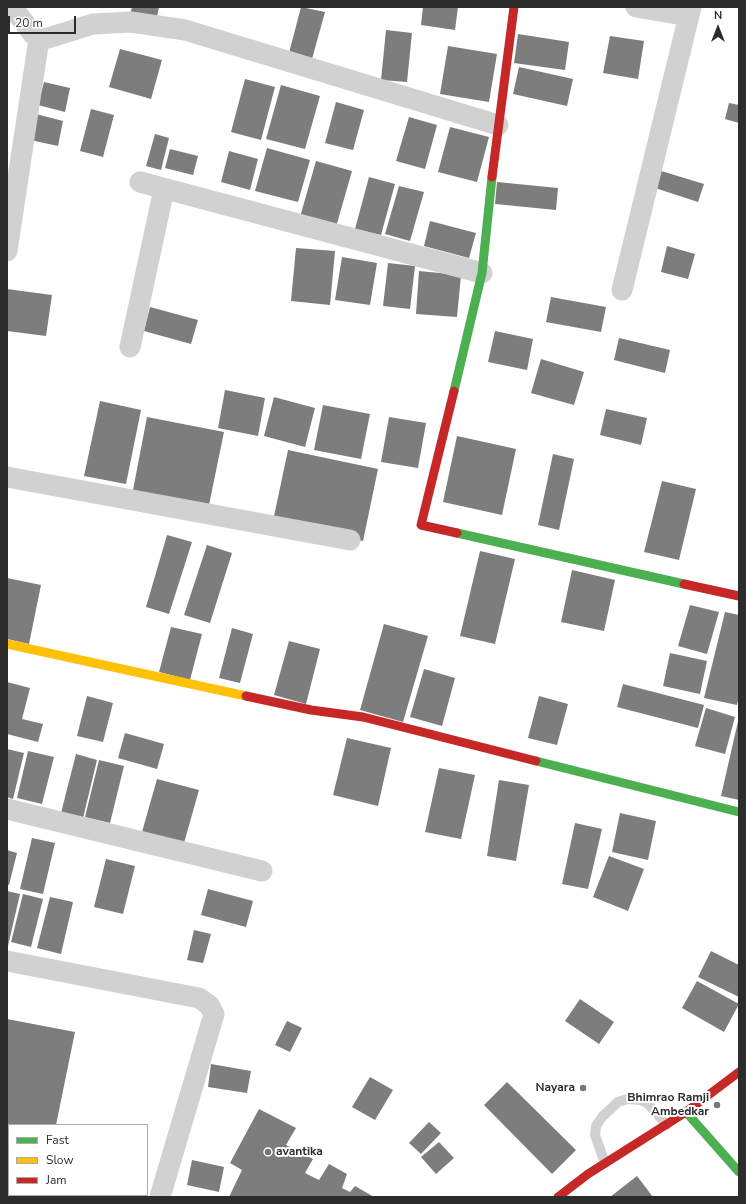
<!DOCTYPE html>
<html>
<head>
<meta charset="utf-8">
<style>
	body { margin:0 }
	#map { position:relative; width:746px; height:1204px; overflow:hidden; background:#fff; font-family:"Nunito Sans",sans-serif }
	canvas { display:block }
	.frame { position:absolute; inset:0; border:8px solid #2c2c2c; pointer-events:none }
	.legend { position:absolute; left:8px; top:1124px; width:140px; height:72px; box-sizing:border-box; background:#fff; border:1px solid #ababab; margin:0; padding:5px 7px; list-style:none; font-size:12px; color:#2c2c2c }
	.legend li { display:flex; align-items:center; gap:8px; height:20px }
	.legend b { width:20px; border:1px solid #ababab }
	.north { position:absolute; left:698px; top:8px; width:40px; height:40px; -webkit-text-stroke:3px #fff; paint-order:stroke; rotate:0deg; font-size:11px; font-weight:700; line-height:16px; text-align:center; color:#2c2c2c }
	.north::after { content:''; display:block; margin:auto; width:14px; height:18px; background:#2c2c2c; clip-path:polygon(50% 0,100% 100%,50% 72%,0 100%) }
	.scale { position:absolute; left:8px; top:16px; width:68px; height:18px; box-sizing:border-box; border:2px solid #2c2c2c; border-top:0; padding-left:5px; font-size:12px; line-height:14px; white-space:nowrap; color:#2c2c2c; -webkit-text-stroke:3px #fff; paint-order:stroke }
</style>
</head>
<body>
<div id="map">
<canvas width="746" height="1204"></canvas>
<div class="frame"></div>
<ul class="legend">
<li><b style="height:5px;background:#4caf50"></b>Fast</li>
<li><b style="height:5px;background:#ffc107"></b>Slow</li>
<li><b style="height:5px;background:#c62828"></b>Jam</li>
</ul>
<div class="north">N</div>
<div class="scale">20 m</div>
</div>
<script>
const ctx = document.querySelector('canvas').getContext('2d');
ctx.lineJoin = 'round';
function paint(path, color) {
  ctx.fillStyle = color;
  ctx.fill(path, 'evenodd');
}
function shape(rows) {
  const path = new Path2D();
  for (const r of rows) {
    path.moveTo(r[0], r[1]);
    for (let i = 2; i < r.length; i += 2) path.lineTo(r[i], r[i + 1]);
  }
  return path;
}
function stroke(path, color, width, dash) {
  ctx.strokeStyle = color;
  ctx.lineWidth = width;
  ctx.lineCap = dash ? 'butt' : 'round';
  ctx.setLineDash(dash || []);
  ctx.stroke(path);
}
function drawText(font, color, halo, rows, align = 'center') {
  ctx.font = font + ' "Nunito Sans",sans-serif';
  ctx.lineWidth = 4;
  ctx.setLineDash([]);
  ctx.textBaseline = 'middle';
  ctx.strokeStyle = halo;
  ctx.fillStyle = color;
  for (const [text, x, y, turn = 0] of rows) {
    ctx.save();
    ctx.translate(x, y);
    ctx.rotate((+turn || 0) * Math.PI / 180);
    ctx.textAlign = isNaN(turn) ? turn : align;
    if (halo) ctx.strokeText(text, 0, 0);
    ctx.fillText(text, 0, 0);
    ctx.restore();
  }
}
const building = shape([
	[132,7,159,7,156,21,130,15],
	[301,7,325,12,312,59,289,53],
	[423,7,458,7,455,30,421,25],
	[386,30,412,33,407,82,381,80],
	[518,34,569,42,565,70,514,63],
	[610,36,644,41,638,79,603,73],
	[448,46,497,54,489,102,440,94],
	[120,49,162,60,151,99,109,87],
	[519,67,573,79,567,106,513,94],
	[245,79,275,87,261,140,231,132],
	[44,82,70,88,65,112,38,105],
	[281,85,320,96,305,149,266,139],
	[336,102,364,110,353,150,325,143],
	[729,103,739,105,739,123,725,119],
	[91,109,114,115,103,157,80,151],
	[36,114,63,121,58,146,30,140],
	[409,117,437,125,425,169,396,161],
	[450,127,489,137,477,182,438,172],
	[155,134,169,138,161,170,146,166],
	[267,148,310,160,298,202,255,191],
	[170,149,198,156,193,175,165,168],
	[229,151,258,159,250,190,221,182],
	[316,161,352,171,336,227,300,217],
	[658,170,704,184,698,202,652,187],
	[369,177,395,184,381,235,355,229],
	[497,182,558,188,556,210,495,204],
	[399,186,424,192,410,241,385,234],
	[430,221,476,233,469,258,424,246],
	[667,246,695,254,688,279,661,272],
	[296,248,335,251,330,305,291,301],
	[342,257,377,263,370,305,335,300],
	[388,263,415,266,410,309,383,306],
	[419,271,461,275,457,317,416,314],
	[7,289,52,295,46,336,7,331],
	[551,297,606,307,601,332,546,322],
	[150,307,198,320,191,344,144,331],
	[495,331,533,339,527,370,488,362],
	[619,338,670,350,665,373,614,360],
	[541,359,584,372,574,405,531,393],
	[225,390,265,398,258,436,218,428],
	[274,397,315,408,305,447,264,436],
	[100,401,141,410,126,484,84,476],
	[323,405,370,414,361,459,314,450],
	[606,409,647,418,641,445,600,435],
	[147,417,224,432,209,505,133,490],
	[389,417,426,423,418,468,381,462],
	[457,436,516,449,502,515,443,502],
	[288,450,378,469,363,541,273,521],
	[553,454,574,459,559,530,538,525],
	[662,481,696,489,679,560,644,552],
	[167,535,192,542,169,614,146,607],
	[207,545,232,553,210,623,184,615],
	[480,551,515,559,495,644,460,636],
	[572,570,615,580,604,631,561,622],
	[7,578,41,585,29,644,7,639],
	[690,605,719,612,707,654,678,646],
	[725,612,739,615,739,696,737,705,704,698],
	[384,624,428,636,403,722,360,710],
	[171,627,202,634,190,680,159,672],
	[232,628,253,634,240,683,219,678],
	[289,641,320,649,306,704,274,695],
	[670,653,707,661,700,694,663,686],
	[424,669,455,678,442,726,410,717],
	[7,682,30,688,22,719,43,724,38,742,7,734],
	[623,684,704,705,698,728,617,707],
	[87,696,113,703,103,742,77,736],
	[539,696,568,704,557,745,528,738],
	[706,708,735,717,725,754,695,746],
	[739,717,739,800,721,796],
	[125,733,164,744,157,769,118,758],
	[347,738,391,748,378,806,333,795],
	[7,749,24,753,13,799,7,797],
	[28,751,54,757,42,804,17,798],
	[76,754,97,760,83,818,61,813],
	[99,760,124,766,110,823,85,817],
	[439,768,475,775,461,839,425,832],
	[157,779,199,790,184,843,142,832],
	[499,780,529,785,516,861,487,856],
	[620,813,656,821,648,860,612,852],
	[575,823,602,829,588,889,562,884],
	[32,838,55,843,43,894,20,889],
	[7,850,17,853,9,885,7,885],
	[609,856,644,869,628,911,593,897],
	[106,859,135,866,123,914,94,907],
	[208,889,253,901,246,927,201,915],
	[7,891,20,894,8,946,7,946],
	[23,894,43,899,31,947,11,942],
	[50,897,73,902,61,954,37,948],
	[194,930,211,934,203,963,187,960],
	[711,951,739,965,739,997,698,977],
	[697,981,739,1004,724,1032,682,1008],
	[580,999,614,1022,599,1044,565,1021],
	[7,1019,75,1032,56,1125,9,1125,9,1195,42,1195,41,1197,7,1197],
	[287,1021,302,1028,290,1052,275,1045],
	[211,1064,251,1071,247,1093,208,1087],
	[370,1077,393,1090,375,1120,352,1107],
	[507,1082,576,1150,552,1174,484,1105],
	[259,1109,296,1128,286,1145,313,1159,305,1173,319,1180,329,1164,347,1174,342,1188,350,1192,355,1186,374,1197,229,1197,242,1170,230,1163],
	[429,1122,441,1133,421,1154,409,1143],
	[439,1142,454,1158,436,1174,421,1157],
	[192,1160,224,1167,219,1192,187,1185],
	[637,1176,653,1197,610,1197]
]);
const lane = shape([
	[605,1163,595,1135,596,1126,602,1117,618,1102,627,1099,641,1100,648,1104,667,1125]
]);
const street = shape([
	[12,7,33,34,39,39,48,38,93,24,131,22,185,30,498,125],
	[636,7,689,16],
	[140,182,482,273],
	[7,251,39,39],
	[622,290,691,7],
	[130,347,164,189],
	[7,477,350,540],
	[7,809,262,871],
	[7,961,199,998,209,1005,214,1014,160,1197]
]);
const fast = shape([
	[454,391,482,273,492,177],
	[457,533,684,584],
	[536,761,739,812],
	[686,1112,739,1172]
]);
const slow = shape([
	[7,644,246,696]
]);
const jam = shape([
	[492,177,514,7],
	[454,391,421,525,457,533],
	[684,584,739,596],
	[246,696,311,710,363,717,536,761],
	[558,1197,588,1174,686,1112,739,1072]
]);
const markers = [
	[583,1088,4,"#767676"],
	[717,1105,4,"#767676"],
	[268,1152,4,"#767676"]
];
const poiNames = [
	["Nayara",575,1088],
	["Bhimrao Ramji",709,1098],
	["Ambedkar",709,1112],
	["avantika",276,1152,"left"]
];
paint(building, '#7d7d7d');
stroke(lane, '#d1d1d1', 10);
stroke(street, '#d1d1d1', 21);
stroke(fast, '#4caf50', 9);
stroke(slow, '#ffc107', 9);
stroke(jam, '#c62828', 9);
for (const [x, y, r, color] of markers) {
  const dot = new Path2D();
  dot.arc(x, y, r, 0, 2 * Math.PI);
  ctx.fillStyle = color;
  ctx.fill(dot);
  stroke(dot, '#fff', 1.5);
}
drawText('bold 12px', '#2c2c2c', '#fff', poiNames, 'right');
</script>
</body>
</html>
